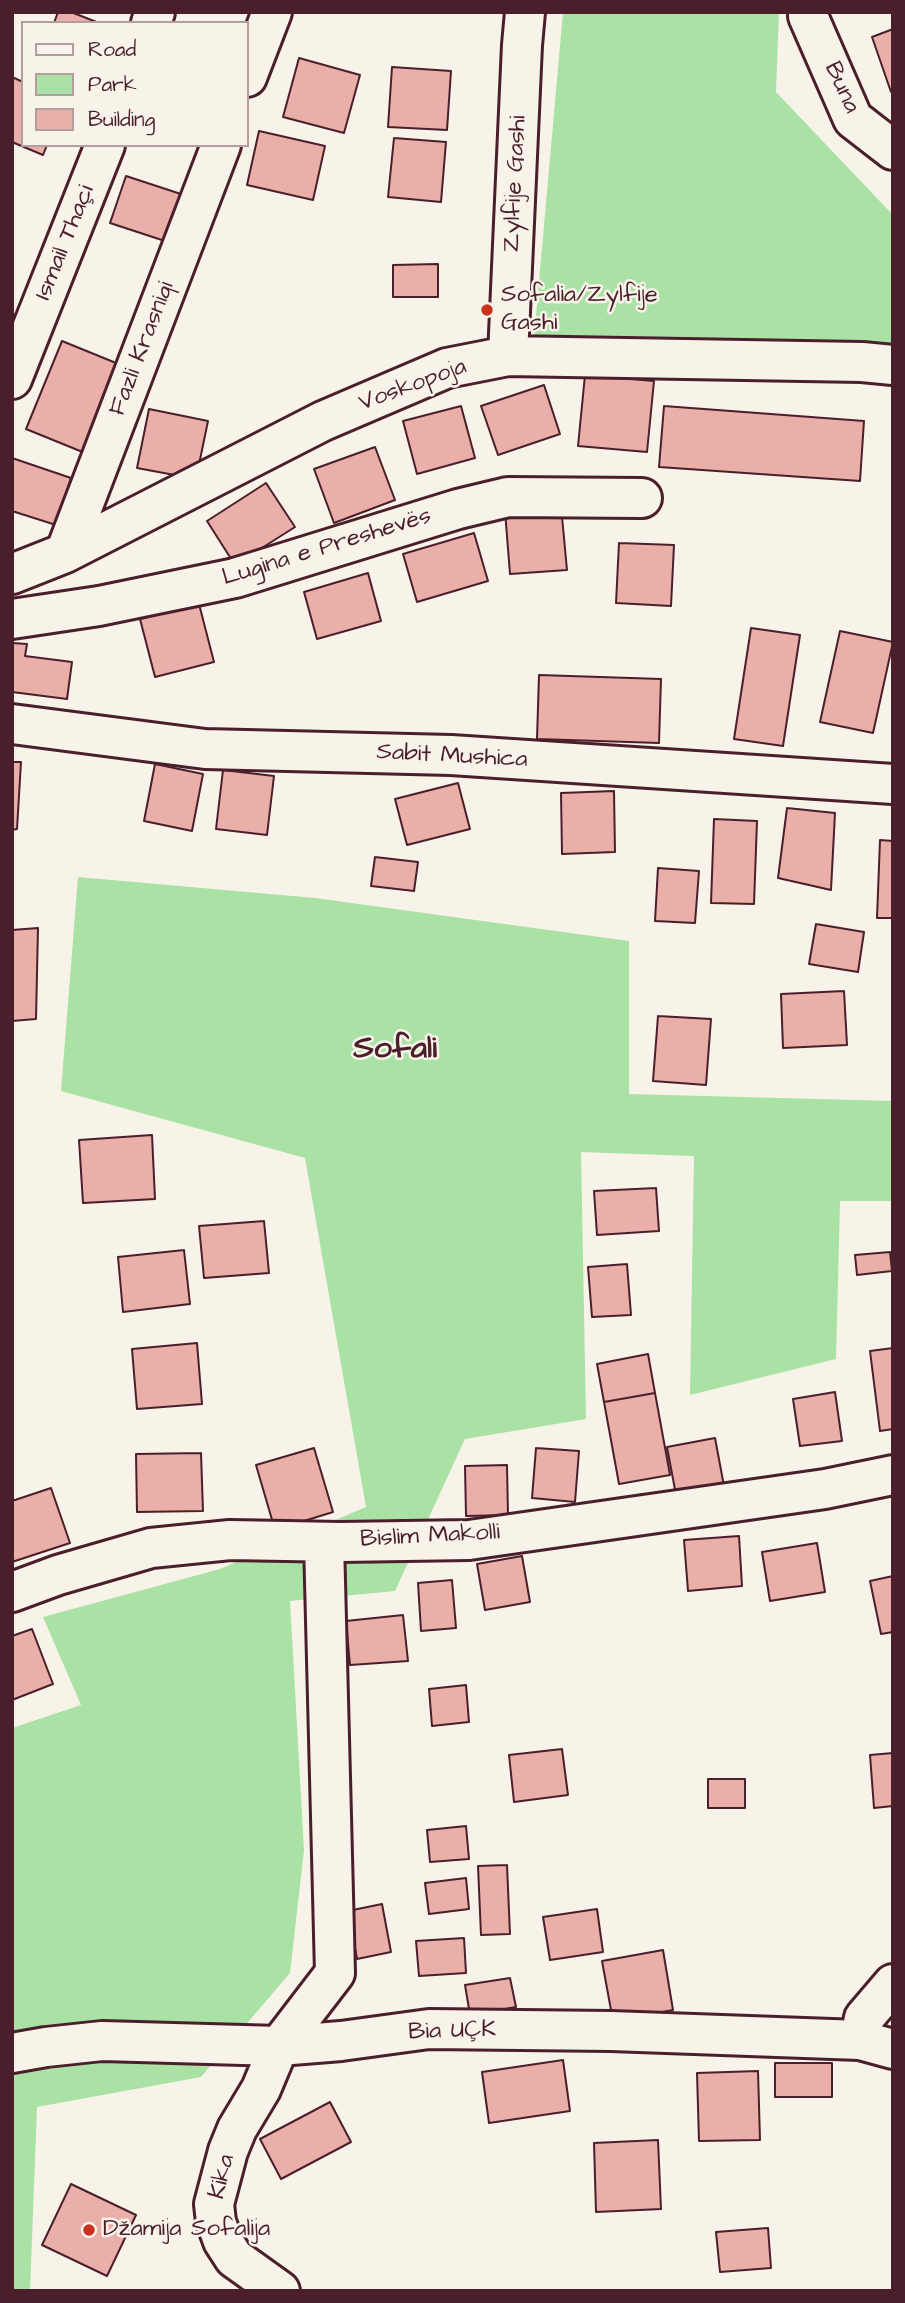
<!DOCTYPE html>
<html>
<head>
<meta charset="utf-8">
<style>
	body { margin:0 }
	#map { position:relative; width:905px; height:2303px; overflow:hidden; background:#f7f3e8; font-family:"Architects Daughter",sans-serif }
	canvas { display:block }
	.frame { position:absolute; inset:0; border:14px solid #4a1f2b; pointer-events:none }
	.legend { position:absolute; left:21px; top:21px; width:228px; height:126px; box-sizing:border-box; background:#f7f3e8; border:2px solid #b29e9c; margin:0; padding:9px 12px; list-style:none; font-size:21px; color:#4a1f2b }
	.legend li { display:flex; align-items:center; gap:14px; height:35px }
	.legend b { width:35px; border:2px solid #b29e9c }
</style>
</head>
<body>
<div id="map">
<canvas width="905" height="2303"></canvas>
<div class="frame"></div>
<ul class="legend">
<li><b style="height:9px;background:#f7f3e8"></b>Road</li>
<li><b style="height:19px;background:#aae2a6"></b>Park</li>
<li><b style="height:19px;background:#e9afa8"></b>Building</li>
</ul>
</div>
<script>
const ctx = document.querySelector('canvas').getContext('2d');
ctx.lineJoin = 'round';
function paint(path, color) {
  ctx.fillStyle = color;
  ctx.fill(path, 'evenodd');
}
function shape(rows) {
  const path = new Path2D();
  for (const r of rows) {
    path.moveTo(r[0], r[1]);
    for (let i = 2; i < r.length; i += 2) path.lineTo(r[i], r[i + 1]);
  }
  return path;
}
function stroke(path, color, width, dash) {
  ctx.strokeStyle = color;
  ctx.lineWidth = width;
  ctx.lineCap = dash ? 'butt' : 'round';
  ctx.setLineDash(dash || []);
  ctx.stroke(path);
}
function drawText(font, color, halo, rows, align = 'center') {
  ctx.font = font + ' "Architects Daughter",sans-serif';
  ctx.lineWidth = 5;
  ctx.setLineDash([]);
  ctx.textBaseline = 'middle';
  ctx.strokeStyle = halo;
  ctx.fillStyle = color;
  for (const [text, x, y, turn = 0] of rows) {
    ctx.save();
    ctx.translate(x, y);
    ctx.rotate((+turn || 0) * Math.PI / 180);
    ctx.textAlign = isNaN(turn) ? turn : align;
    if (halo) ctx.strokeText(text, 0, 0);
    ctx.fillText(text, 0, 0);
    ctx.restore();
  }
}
const green = shape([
	[563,12,779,12,776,92,893,215,893,344,534,338],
	[78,877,315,898,629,941,629,1094,893,1101,893,1201,840,1201,836,1359,690,1395,694,1156,581,1152,586,1419,465,1439,395,1591,290,1601,304,1850,290,1973,201,2077,37,2107,30,2291,12,2291,12,1728,81,1705,43,1617,220,1569,366,1507,305,1158,61,1091]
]);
const building = shape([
	[58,12,71,12,99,23,54,23,58,12],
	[893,29,893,92,891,92,872,37,893,29],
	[299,58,360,75,344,133,283,117,299,58],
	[392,67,451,71,447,130,388,127,392,67],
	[12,77,23,82,23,145,47,145,43,155,12,142,12,77],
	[259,131,325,146,313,200,247,185,259,131],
	[394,138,446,142,441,202,388,197,394,138],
	[126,176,184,195,168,242,110,223,126,176],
	[438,264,438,297,393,297,393,265,438,264],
	[62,341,121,365,85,453,26,429,62,341],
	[585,375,654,381,647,452,578,446,585,375],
	[544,385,560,434,498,455,481,406,544,385],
	[461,406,475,458,417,474,403,421,461,406],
	[664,406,864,421,860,481,659,467,664,406],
	[149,409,208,421,196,479,137,468,149,409],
	[375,447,395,500,334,523,314,469,375,447],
	[12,458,71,478,56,525,12,511,12,458],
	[266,483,295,527,235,565,207,521,266,483],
	[561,506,567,570,510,574,505,511,561,506],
	[474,533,488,581,417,602,403,554,474,533],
	[619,543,674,545,671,606,616,603,619,543],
	[368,573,381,621,317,639,304,592,368,573],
	[199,604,214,662,155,677,140,619,199,604],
	[751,628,800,635,783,746,734,739,751,628],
	[840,631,893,642,873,733,820,722,840,631],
	[12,643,27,644,25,656,72,662,67,699,12,692,12,643],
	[539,675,661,679,659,743,537,739,539,675],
	[12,762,21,762,17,829,12,830,12,762],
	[155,764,203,774,192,831,144,821,155,764],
	[223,770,274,776,267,835,216,829,223,770],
	[458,783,470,829,407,845,395,799,458,783],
	[614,791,615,852,562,854,561,793,614,791],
	[787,808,835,813,831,890,778,878,787,808],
	[714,819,757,821,754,904,711,903,714,819],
	[880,840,893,841,893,918,877,918,880,840],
	[375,857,418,862,414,891,371,886,375,857],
	[658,868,699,871,695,923,655,921,658,868],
	[816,924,864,932,858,972,809,964,816,924],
	[38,928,36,1019,12,1021,12,930,38,928],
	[844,991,847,1045,783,1048,781,994,844,991],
	[658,1016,711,1019,706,1085,653,1081,658,1016],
	[152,1135,155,1199,83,1203,79,1140,152,1135],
	[656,1188,659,1231,597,1235,594,1191,656,1188],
	[264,1221,269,1273,204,1278,199,1226,264,1221],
	[184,1250,190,1304,123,1312,118,1257,184,1250],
	[890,1252,892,1271,857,1275,855,1255,890,1252],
	[627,1264,631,1315,592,1317,588,1267,627,1264],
	[197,1343,202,1404,137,1409,132,1349,197,1343],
	[893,1348,893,1429,880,1431,870,1351,893,1348],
	[648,1354,655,1393,604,1402,597,1364,648,1354],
	[835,1392,842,1441,800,1446,793,1399,835,1392],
	[655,1393,670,1475,619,1484,604,1402,655,1393],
	[715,1438,724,1486,676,1495,667,1447,715,1438],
	[314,1448,333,1512,275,1530,256,1465,314,1448],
	[536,1448,579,1451,575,1502,532,1498,536,1448],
	[201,1453,203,1511,137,1512,136,1454,201,1453],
	[507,1465,508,1515,466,1516,465,1466,507,1465],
	[51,1488,70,1543,12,1562,12,1501,51,1488],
	[739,1536,742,1586,688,1591,684,1540,739,1536],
	[817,1543,825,1592,770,1601,762,1552,817,1543],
	[522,1556,530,1602,485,1610,477,1564,522,1556],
	[893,1576,893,1632,881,1634,870,1581,893,1576],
	[452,1580,456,1628,421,1631,418,1583,452,1580],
	[403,1615,408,1661,350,1665,346,1621,403,1615],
	[32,1629,53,1684,12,1700,12,1636,32,1629],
	[466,1685,469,1722,432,1726,429,1689,466,1685],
	[562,1749,568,1795,514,1802,509,1755,562,1749],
	[893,1753,893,1806,874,1808,870,1755,893,1753],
	[708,1779,745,1779,745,1808,708,1808,708,1779],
	[466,1826,469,1859,430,1862,427,1830,466,1826],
	[507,1865,510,1934,481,1935,478,1866,507,1865],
	[466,1878,469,1909,429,1914,425,1883,466,1878],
	[382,1904,391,1952,357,1959,348,1911,382,1904],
	[597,1909,603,1952,550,1960,543,1917,597,1909],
	[464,1938,466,1973,419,1976,416,1941,464,1938],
	[663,1950,673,2010,613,2021,602,1961,663,1950],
	[510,1978,516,2007,470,2015,465,1985,510,1978],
	[563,2060,570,2111,489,2123,482,2072,563,2060],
	[775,2063,832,2063,832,2097,775,2097,775,2063],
	[758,2071,760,2140,699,2141,697,2073,758,2071],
	[330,2102,351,2142,281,2179,260,2139,330,2102],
	[658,2140,661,2209,596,2212,594,2143,658,2140],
	[71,2184,136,2215,107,2276,42,2245,71,2184],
	[768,2228,771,2268,720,2272,716,2232,768,2228]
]);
const minor = shape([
	[809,12,808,16,853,119,893,150],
	[151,23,155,12],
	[247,77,272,12],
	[508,356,522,45,525,12],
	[12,379,105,145],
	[65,553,221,145],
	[12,574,65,553,323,421,447,368,508,356,862,362,893,365],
	[12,619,99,606,235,578,458,509,508,497,642,498],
	[12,724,205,749,451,755,893,784],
	[12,1592,58,1575,151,1548,230,1540,341,1542,469,1540,825,1489,893,1475],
	[860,2040,864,2018,893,1984],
	[12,2053,46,2047,102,2041,279,2046,341,2041,429,2029,611,2031,860,2040,893,2049],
	[280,2291,234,2258,223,2241,216,2222,214,2204,228,2151,237,2129,261,2089,279,2046,335,1973,324,1542]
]);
const markers = [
	[487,310,7,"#c8321e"],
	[89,2230,7,"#c8321e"]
];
const streetNames = [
	["Buna",841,88,65],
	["Zylfije Gashi",516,184,-87],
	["Ismail Thaçi",66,243,-68],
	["Fazli Krasniqi",143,349,-69],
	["Voskopoja",413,386,-20],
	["Lugina e Preshevës",327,548,-17],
	["Sabit Mushica",452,757,3],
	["Bislim Makolli",430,1537,-3],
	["Bia UÇK",452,2032,-2],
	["Kika",223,2177,-76]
];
const poiNames = [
	["Sofalia/Zylfije",501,296],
	["Gashi",501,324],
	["Džamija Sofalija",103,2230]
];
const districtNames = [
	["Sofali",395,1050]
];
paint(green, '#aae2a6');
paint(building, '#e9afa8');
stroke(building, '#4a1f2b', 2);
stroke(minor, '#4a1f2b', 44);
stroke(minor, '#f7f3e8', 38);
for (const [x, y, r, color] of markers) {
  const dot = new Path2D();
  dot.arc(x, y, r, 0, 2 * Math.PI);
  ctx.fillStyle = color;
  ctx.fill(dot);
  stroke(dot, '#f7f3e8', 2.5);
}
drawText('24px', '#4a1f2b', '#f7f3e8', streetNames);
drawText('24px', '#4a1f2b', '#f7f3e8', poiNames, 'left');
drawText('bold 32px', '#4a1f2b', '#f7f3e8', districtNames);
</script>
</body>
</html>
